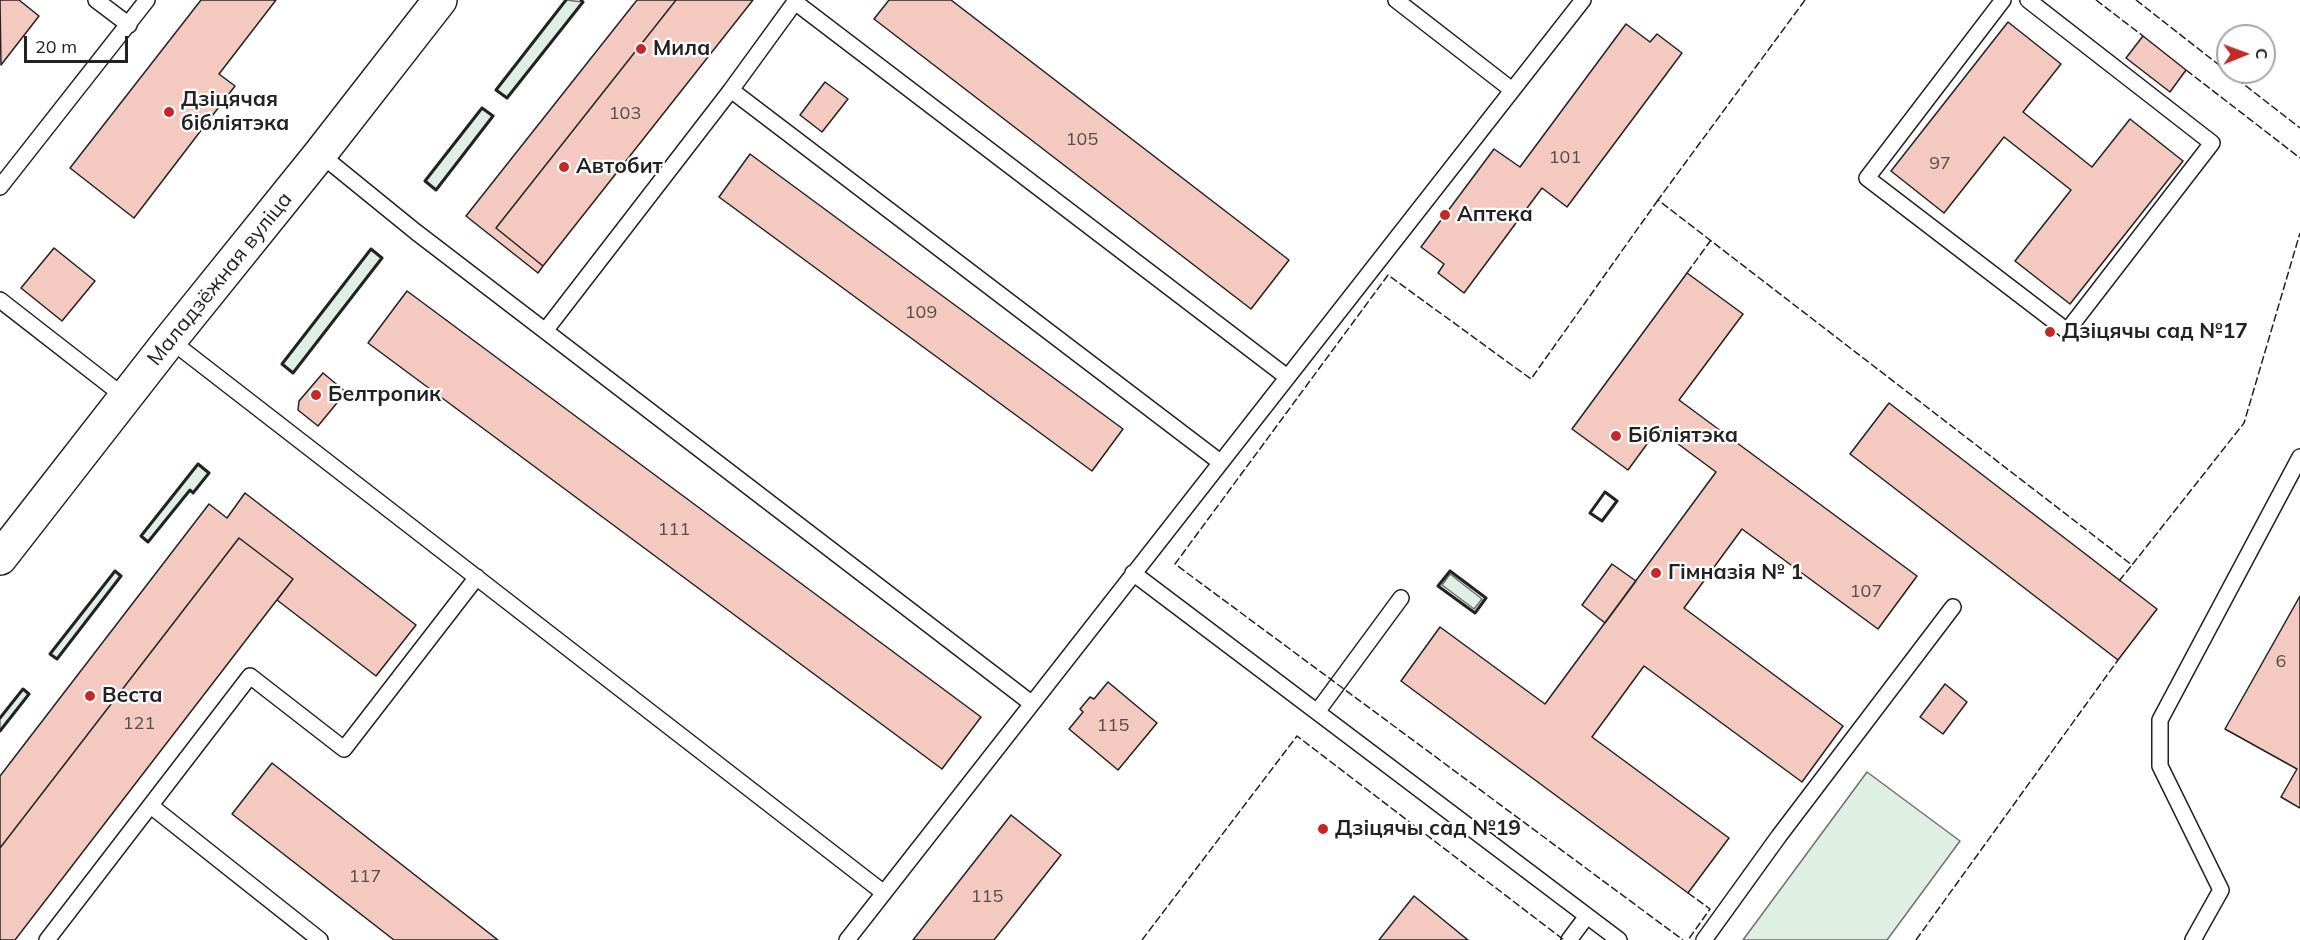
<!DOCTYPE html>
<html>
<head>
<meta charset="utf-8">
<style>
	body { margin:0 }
	#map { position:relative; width:2300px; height:940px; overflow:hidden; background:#fff; font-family:Mulish,sans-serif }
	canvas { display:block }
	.north { position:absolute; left:2216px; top:24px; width:60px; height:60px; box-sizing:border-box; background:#fff; border:2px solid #a7a7a7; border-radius:50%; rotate:89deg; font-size:16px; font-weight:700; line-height:24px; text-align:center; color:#222 }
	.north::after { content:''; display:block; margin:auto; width:21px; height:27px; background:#c62828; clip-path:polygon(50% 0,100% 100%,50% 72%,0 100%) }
	.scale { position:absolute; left:24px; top:36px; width:104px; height:27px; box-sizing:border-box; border:3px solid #222; border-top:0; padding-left:8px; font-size:18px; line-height:21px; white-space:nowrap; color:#222; -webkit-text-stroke:4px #fff; paint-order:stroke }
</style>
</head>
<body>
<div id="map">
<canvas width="2300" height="940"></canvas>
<div class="north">С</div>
<div class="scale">20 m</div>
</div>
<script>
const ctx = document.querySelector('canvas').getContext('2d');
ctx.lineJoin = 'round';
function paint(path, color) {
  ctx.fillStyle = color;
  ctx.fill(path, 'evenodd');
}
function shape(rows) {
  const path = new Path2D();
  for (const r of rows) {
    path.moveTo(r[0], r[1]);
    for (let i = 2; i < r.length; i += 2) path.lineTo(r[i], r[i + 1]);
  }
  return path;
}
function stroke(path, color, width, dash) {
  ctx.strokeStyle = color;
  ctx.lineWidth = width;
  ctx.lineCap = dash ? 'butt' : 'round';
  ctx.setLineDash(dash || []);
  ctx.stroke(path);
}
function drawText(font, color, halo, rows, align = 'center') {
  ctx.font = font + ' Mulish,sans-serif';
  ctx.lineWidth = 4.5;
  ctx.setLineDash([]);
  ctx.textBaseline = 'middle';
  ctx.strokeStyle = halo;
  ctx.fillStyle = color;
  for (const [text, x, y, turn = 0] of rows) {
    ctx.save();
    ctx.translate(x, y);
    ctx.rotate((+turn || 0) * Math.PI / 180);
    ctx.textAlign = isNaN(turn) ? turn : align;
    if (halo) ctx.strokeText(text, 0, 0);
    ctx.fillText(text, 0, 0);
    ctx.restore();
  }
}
const green = shape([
	[566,0,583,2,507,98,496,90,566,0],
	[482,108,493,116,436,190,425,181,482,108],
	[371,249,382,258,293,373,282,364,371,249],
	[198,464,209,473,193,493,190,490,148,542,141,536,198,464],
	[115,571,121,576,57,659,50,654,115,571],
	[1450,574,1482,599,1474,609,1442,585,1450,574],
	[23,689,29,694,0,731,0,718,23,689],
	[1867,772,1960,841,1887,940,1743,940,1867,772]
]);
const building = shape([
	[0,0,19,0,39,16,1,65,0,0],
	[201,0,276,0,219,74,235,86,134,218,70,168,201,0],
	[637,0,676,0,496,228,543,266,538,273,466,216,637,0],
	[676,0,753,0,543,266,496,228,676,0],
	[889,0,951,0,1289,260,1251,309,874,19,889,0],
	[2008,22,2061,64,2023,112,2092,167,2130,119,2183,161,2070,304,2015,261,2071,190,2004,137,1944,213,1891,171,2008,22],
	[1626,24,1650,42,1657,34,1682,53,1567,207,1542,188,1464,293,1438,273,1444,264,1421,247,1494,149,1520,167,1626,24],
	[2143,36,2186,70,2170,92,2126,58,2143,36],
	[825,82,848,99,822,132,800,115,825,82],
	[750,154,1123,429,1092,471,719,197,750,154],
	[54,248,95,281,62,321,21,288,54,248],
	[1687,273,1743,314,1679,400,1917,576,1878,629,1742,529,1684,608,1843,726,1802,782,1644,666,1592,737,1729,838,1688,893,1401,681,1440,627,1545,704,1716,472,1658,429,1628,470,1572,429,1687,273],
	[407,291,981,717,942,769,368,343,407,291],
	[323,373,346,392,318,426,298,410,299,401,323,373],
	[1889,403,2157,609,2118,660,1850,454,1889,403],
	[245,493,416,625,376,676,277,600,293,579,239,538,0,848,0,776,209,504,227,518,245,493],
	[239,538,293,579,15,940,0,940,0,848,239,538],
	[1612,564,1636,581,1605,623,1582,605,1612,564],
	[2300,596,2300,808,2281,797,2297,769,2225,729,2300,596],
	[1108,682,1157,723,1118,770,1069,729,1083,712,1080,709,1090,697,1094,699,1108,682],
	[1945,684,1967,702,1943,734,1920,717,1945,684],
	[272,763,498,940,394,940,232,814,272,763],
	[1011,815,1061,855,994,940,913,940,1011,815],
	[1414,896,1468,940,1379,940,1414,896]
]);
const service = shape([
	[96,0,129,25],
	[797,0,795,2,1287,377],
	[1396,0,1512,90],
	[2003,0,1867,178,2067,331,2212,143,2028,0],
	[731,90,1220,462],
	[320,154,416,232,1031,703],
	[0,187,147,0],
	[0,300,126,398],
	[545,331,731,90,795,2],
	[170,340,884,893],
	[1133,573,1619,940],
	[1317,712,1401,598],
	[151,806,320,940],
	[47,940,250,676,344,749,477,577],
	[847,940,1583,0],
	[1569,940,1587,916],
	[1704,940,1779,836,1953,607],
	[2193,940,2221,890,2160,766,2160,720,2300,457]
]);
const secondary = shape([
	[0,558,170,340,320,154,440,0]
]);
const fence = shape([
	[1805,0,1658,200,2132,565,2244,423,2300,233],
	[2096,0,2143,36],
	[2136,0,2228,72],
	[2186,70,2300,158],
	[2228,72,2300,128],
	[1658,200,1531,379,1388,275,1175,564,1683,940],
	[1687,273,1711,240],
	[2119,581,2132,565],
	[1688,893,1710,909,1688,940],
	[1142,940,1297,736,1564,940],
	[1916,940,2118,660]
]);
const wall = shape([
	[566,0,496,90,507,98,583,2,581,0],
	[482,108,493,116,436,190,425,181,482,108],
	[371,249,382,258,293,373,282,364,371,249],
	[198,464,209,473,193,493,190,490,148,542,141,536,198,464],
	[1605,492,1617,501,1602,521,1590,513,1605,492],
	[115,571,121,576,57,659,50,654,115,571],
	[1450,571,1486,598,1475,613,1438,586,1450,571],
	[0,718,23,689,29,694,0,731]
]);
const markers = [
	[641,49,6,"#c62828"],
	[169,112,6,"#c62828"],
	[564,167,6,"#c62828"],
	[1445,215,6,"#c62828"],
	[2050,332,6,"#c62828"],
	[316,395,6,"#c62828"],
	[1616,436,6,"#c62828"],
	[1656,573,6,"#c62828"],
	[90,696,6,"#c62828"],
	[1323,829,6,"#c62828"]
];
const numberNames = [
	["103",625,114],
	["105",1082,140],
	["101",1565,158],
	["97",1940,164],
	["109",921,313],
	["111",674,530],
	["107",1866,592],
	["6",2281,662],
	["121",139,724],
	["115",1113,726],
	["117",365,877],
	["115",987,897]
];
const poiNames = [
	["Мила",653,49],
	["Дзіцячая",181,100],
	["бібліятэка",181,124],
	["Автобит",576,167],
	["Аптека",1457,215],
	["Дзіцячы сад №17",2062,332],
	["Белтропик",328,395],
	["Бібліятэка",1628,436],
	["Гімназія № 1",1668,573],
	["Веста",102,696],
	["Дзіцячы сад №19",1335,829]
];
const streetNames = [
	["Маладзёжная вуліца",220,279,-51]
];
paint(green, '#e0efe3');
stroke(green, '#6f6f6f', 1.5);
paint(building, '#f3c9c0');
stroke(building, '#222', 1.5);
stroke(service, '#222', 18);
stroke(secondary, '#222', 36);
stroke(service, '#fff', 15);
stroke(secondary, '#fff', 33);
stroke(fence, '#222', 1.5, [8, 3]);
stroke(wall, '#222', 3);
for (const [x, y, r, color] of markers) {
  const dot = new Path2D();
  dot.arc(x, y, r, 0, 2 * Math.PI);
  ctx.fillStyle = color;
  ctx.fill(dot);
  stroke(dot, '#fff', 2);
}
drawText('18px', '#564c4a', null, numberNames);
drawText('bold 21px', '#222', '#fff', poiNames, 'left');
drawText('21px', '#222', '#fff', streetNames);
</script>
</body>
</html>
